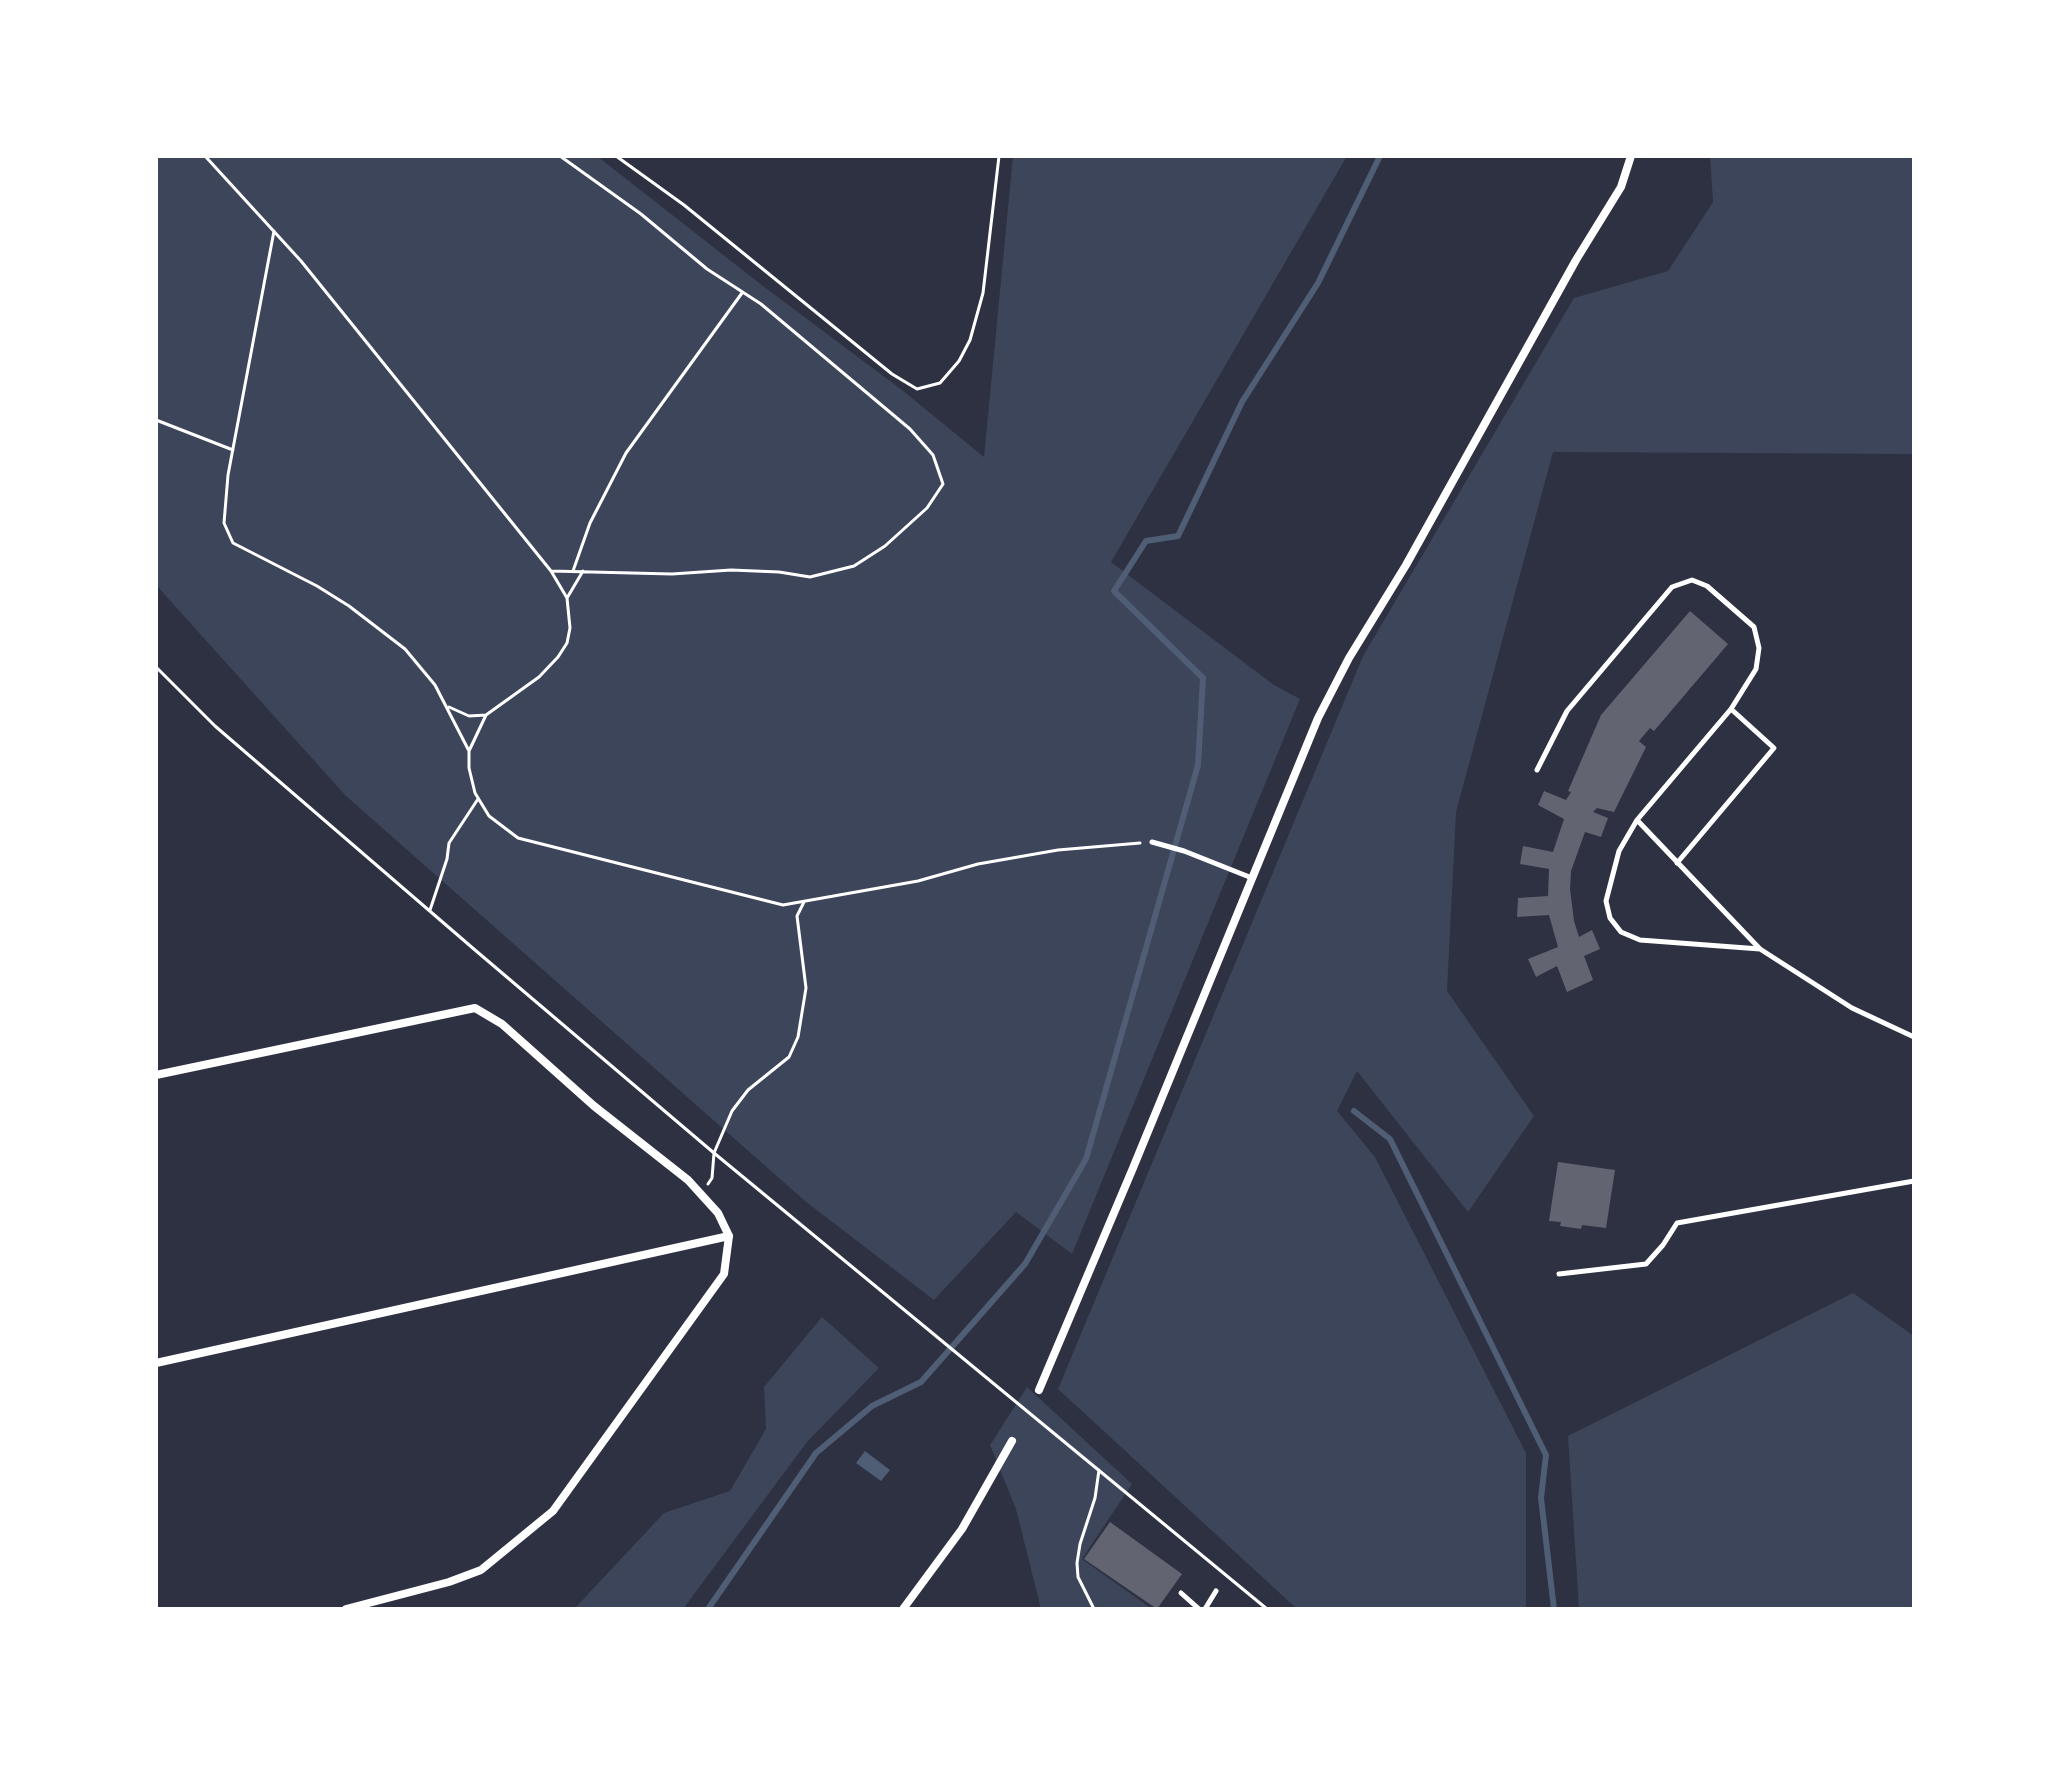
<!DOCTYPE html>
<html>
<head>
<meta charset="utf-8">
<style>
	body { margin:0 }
	#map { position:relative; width:2070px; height:1765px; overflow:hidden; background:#2d3142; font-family:Manrope,sans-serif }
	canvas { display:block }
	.frame { position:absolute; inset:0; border:158px solid #fff; pointer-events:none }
</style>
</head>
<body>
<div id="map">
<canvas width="2070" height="1765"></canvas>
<div class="frame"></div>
</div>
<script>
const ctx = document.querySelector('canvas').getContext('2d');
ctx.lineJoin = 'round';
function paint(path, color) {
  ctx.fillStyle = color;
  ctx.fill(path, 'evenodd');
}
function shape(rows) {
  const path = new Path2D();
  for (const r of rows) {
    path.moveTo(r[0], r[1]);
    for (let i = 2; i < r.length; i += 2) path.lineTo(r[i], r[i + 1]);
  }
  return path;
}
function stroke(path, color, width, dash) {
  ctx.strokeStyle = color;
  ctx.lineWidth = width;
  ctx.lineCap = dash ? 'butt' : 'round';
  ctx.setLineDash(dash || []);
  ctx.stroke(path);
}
const green = shape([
	[156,156,597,156,763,286,902,390,984,457,1013,156,1347,156,1111,562,1274,685,1300,699,1072,1254,1016,1212,934,1300,805,1201,346,796,156,585],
	[1710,156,1914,156,1914,454,1553,452,1456,812,1447,991,1534,1116,1468,1212,1357,1071,1337,1111,1375,1157,1526,1453,1526,1609,1297,1609,1058,1389,1363,656,1574,298,1668,271,1713,202],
	[1853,1293,1914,1336,1914,1609,1579,1609,1568,1436],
	[822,1317,879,1368,807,1442,683,1609,574,1609,664,1513,730,1491,766,1429,764,1387],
	[1027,1387,1132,1484,1082,1559,1152,1609,1041,1609,1016,1509,990,1445]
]);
const water = shape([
	[865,1451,890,1470,881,1481,856,1463]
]);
const stream = shape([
	[1354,1111,1390,1139,1546,1455,1541,1498,1554,1609],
	[708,1609,816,1453,872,1406,921,1382,1025,1264,1086,1159,1198,765,1203,678,1114,591,1146,541,1178,536,1242,402,1318,283,1380,156]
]);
const building = shape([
	[1690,611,1728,644,1654,731,1650,728,1639,741,1646,747,1614,812,1597,808,1593,812,1608,818,1601,837,1585,832,1571,871,1570,889,1574,921,1579,937,1592,930,1600,949,1584,956,1593,980,1567,992,1557,966,1536,977,1528,959,1558,947,1549,915,1517,917,1518,898,1548,896,1549,869,1520,864,1523,846,1553,852,1564,819,1538,805,1544,791,1566,800,1571,792,1568,791,1601,715],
	[1558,1162,1615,1170,1606,1228,1582,1225,1581,1229,1560,1226,1561,1222,1549,1221],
	[1110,1522,1182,1574,1157,1609,1084,1559]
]);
const path = shape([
	[205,156,301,261,551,571,567,598],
	[616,156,684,205,892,374,917,389,940,383,959,361,970,340,983,293,999,156],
	[274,231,228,475,224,523,233,543,317,586,349,606,405,649,435,685,469,751],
	[156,420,233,450],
	[551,571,672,574,731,570,779,572,810,577,854,566,885,546,927,508,943,484,933,455,910,429,761,304,707,269,641,214,560,156],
	[573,571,590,523,626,453,742,293],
	[156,667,215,726,475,950,714,1153,1267,1609],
	[449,707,469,716,486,715,539,677,558,657,567,643,570,628,567,598,583,571],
	[486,715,469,751,469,768,475,793,489,816,518,838,783,905,918,881,978,864,1058,850,1140,843],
	[430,910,447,859,449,843,478,799],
	[708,1184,712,1178,714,1153,732,1111,748,1090,789,1057,798,1037,806,988,797,916,804,902],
	[1094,1609,1078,1577,1077,1563,1080,1544,1095,1498,1099,1470]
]);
const service = shape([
	[1537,770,1567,711,1672,587,1692,580,1707,586,1754,627,1759,648,1756,669,1731,709],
	[1637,820,1731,709,1774,748,1677,863],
	[1152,842,1184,851,1252,878],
	[1760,949,1640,940,1621,932,1610,918,1606,901,1619,851,1637,820,1760,949,1852,1008,1914,1037],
	[1559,1274,1646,1264,1663,1245,1677,1223,1914,1181],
	[1181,1593,1199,1609],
	[1205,1609,1216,1591]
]);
const minor = shape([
	[156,1075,475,1008,502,1024,594,1106,688,1180,718,1213,729,1236],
	[156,1363,729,1236],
	[1039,1390,1133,1168,1318,718,1349,658,1406,565,1576,260,1621,187,1631,156],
	[346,1609,449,1582,481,1570,553,1511,724,1274,729,1236],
	[903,1609,962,1529,1012,1441]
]);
paint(green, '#3c4559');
paint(water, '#4f5d75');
stroke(stream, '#4f5d75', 6);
paint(building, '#626471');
stroke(path, '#fff', 3);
stroke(service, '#fff', 5);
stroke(minor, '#fff', 8);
</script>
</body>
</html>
